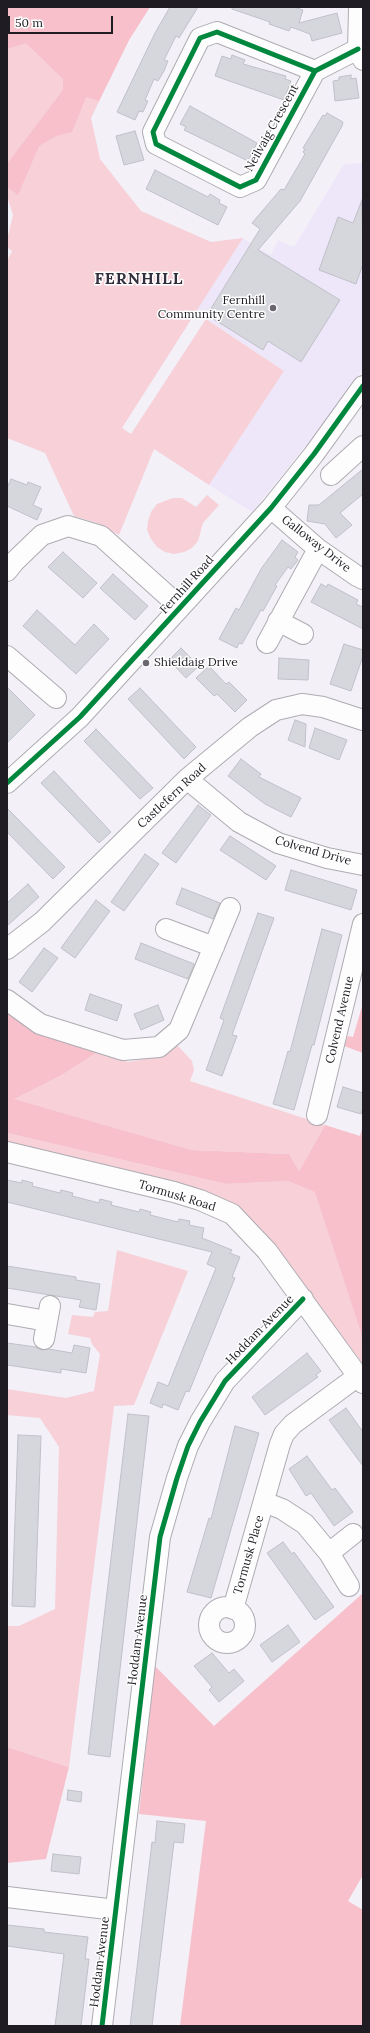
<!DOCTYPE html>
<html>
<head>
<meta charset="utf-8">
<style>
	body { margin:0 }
	#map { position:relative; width:370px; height:2033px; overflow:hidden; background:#f3f0f8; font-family:Lora,serif }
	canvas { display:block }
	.frame { position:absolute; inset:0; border:8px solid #1f1c23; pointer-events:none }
	.scale { position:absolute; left:8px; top:16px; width:105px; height:18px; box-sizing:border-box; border:2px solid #1f1c23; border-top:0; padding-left:5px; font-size:12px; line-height:14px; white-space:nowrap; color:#1f1c23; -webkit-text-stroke:3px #fff; paint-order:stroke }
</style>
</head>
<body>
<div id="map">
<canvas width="370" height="2033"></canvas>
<div class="frame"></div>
<div class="scale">50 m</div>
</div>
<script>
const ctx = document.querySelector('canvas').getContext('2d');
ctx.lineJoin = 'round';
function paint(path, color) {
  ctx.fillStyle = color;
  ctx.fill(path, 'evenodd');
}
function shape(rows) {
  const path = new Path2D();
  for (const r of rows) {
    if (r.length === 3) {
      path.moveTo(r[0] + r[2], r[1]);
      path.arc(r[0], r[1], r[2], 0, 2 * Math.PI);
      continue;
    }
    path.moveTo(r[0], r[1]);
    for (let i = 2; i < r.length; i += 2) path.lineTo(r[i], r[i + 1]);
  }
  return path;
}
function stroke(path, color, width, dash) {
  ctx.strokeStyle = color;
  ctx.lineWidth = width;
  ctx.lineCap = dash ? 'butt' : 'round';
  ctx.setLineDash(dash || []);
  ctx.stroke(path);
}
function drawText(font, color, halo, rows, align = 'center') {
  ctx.font = font + ' Lora,serif';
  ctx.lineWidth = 3;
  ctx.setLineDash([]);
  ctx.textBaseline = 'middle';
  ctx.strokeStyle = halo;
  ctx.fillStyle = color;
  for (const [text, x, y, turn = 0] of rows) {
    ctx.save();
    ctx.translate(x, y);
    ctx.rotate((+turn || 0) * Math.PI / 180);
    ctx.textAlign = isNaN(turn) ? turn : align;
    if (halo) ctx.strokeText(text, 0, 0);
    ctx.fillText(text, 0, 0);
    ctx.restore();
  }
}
const built = shape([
	[363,163,363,367,350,391,252,512,209,485,284,371,206,319,194,314,243,238,271,255,278,240,294,247,344,164]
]);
const green = shape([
	[7,7,150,7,129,40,91,118,100,159,141,211,211,242,243,238,122,428,131,434,206,319,284,371,209,485,154,449,119,535,97,523,74,516,45,453,7,438,7,261,12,251,7,247,7,240,13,215,7,196],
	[207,495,219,505,203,523,198,541,192,548,184,552,174,554,165,552,157,547,151,539,147,530,148,521,151,512,157,504,173,498,182,498,196,507],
	[177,1045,192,1061,194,1070,190,1081,325,1125,299,1171,289,1154,192,1150,13,1099,62,1075,98,1052,128,1062,151,1058],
	[7,1133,226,1184,288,1181,316,1192,361,1333,363,1364,272,1244,255,1225,7,1144],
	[117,1250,188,1271,134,1405,114,1406,69,1767,7,1747,7,1626,19,1626,55,1609,59,1447,40,1418,7,1415,7,1389,66,1398,94,1391,100,1354,92,1344,90,1338,68,1334,72,1315,93,1317,95,1312,108,1311]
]);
const forest = shape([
	[7,7,150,7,129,40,99,101,86,97,72,132,56,136,39,146,18,195,7,187,7,164,63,90,63,79,26,43,7,49],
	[363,1003,363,1053,344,1046,348,1036,353,1037],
	[7,1010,98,1052,62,1075,14,1099,192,1150,289,1154,299,1171,325,1125,360,1136,363,1126,363,1364,361,1333,315,1192,288,1181,226,1184,7,1133],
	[363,1593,363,1875,348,1901,363,1910,363,2026,180,2026,206,1821,139,1814,154,1665,214,1726],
	[7,1747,69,1767,46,1859,7,1863]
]);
const building = shape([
	[170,7,198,7,179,38,176,36,164,60,168,61,164,71,158,81,154,79,145,100,148,101,143,112,139,111,135,120,117,112,155,33,170,7],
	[232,7,294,7,303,10,299,23,337,13,342,33,312,41,310,34,291,27,289,31,269,24,270,22,232,9,232,7],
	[232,55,245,60,243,64,286,76,285,79,291,81,284,100,215,76,222,56,231,59,232,55],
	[351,75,351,79,356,78,359,98,335,101,333,81,339,80,339,77,351,75],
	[190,106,257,143,248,161,184,130,186,127,180,124,190,106],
	[327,113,343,122,342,126,300,201,258,250,340,300,301,362,268,341,263,350,207,315,260,229,252,223,281,189,284,190,305,154,303,152,305,149,303,148,323,115,325,116,327,113],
	[135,131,144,160,124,165,116,136,135,131],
	[155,170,208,197,210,194,220,200,219,203,227,207,218,225,146,189,155,170],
	[362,200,363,264,356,284,319,270,338,217,353,223,362,200],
	[363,469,363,494,340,513,352,525,336,538,325,524,307,521,309,505,319,505,363,469],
	[11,479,27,485,28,482,41,487,33,505,42,509,37,520,7,506,7,488,11,479],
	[282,540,298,552,295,557,298,560,291,569,288,567,275,585,277,586,263,611,261,610,242,644,239,643,237,648,219,639,236,608,239,610,261,569,282,540],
	[63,552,97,583,83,598,48,567,63,552],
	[113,574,148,606,135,620,100,588,113,574],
	[321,584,327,587,328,584,358,600,356,604,363,607,363,629,311,602,321,584],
	[37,610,75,645,94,624,109,639,76,674,23,626,37,610],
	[344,644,363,650,363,656,351,691,330,684,344,644],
	[181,648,199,666,186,678,169,660,181,648],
	[279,658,309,660,308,680,278,679,279,658],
	[209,666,226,684,229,682,247,700,235,712,217,694,214,696,196,678,209,666],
	[7,687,35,715,7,743,7,687],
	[140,688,196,747,184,759,128,699,140,688],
	[295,720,306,724,305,747,288,740,295,720],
	[315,728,347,740,339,760,309,748,315,728],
	[96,729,153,788,140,799,84,741,96,729],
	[241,759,261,774,259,777,301,798,291,817,265,804,228,776,241,759],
	[54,771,111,832,99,843,41,783,54,771],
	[198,805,211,815,176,863,162,853,198,805],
	[7,808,65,867,53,879,7,832,7,808],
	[230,836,276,866,266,880,220,850,230,836],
	[145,854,159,864,124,911,111,902,145,854],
	[291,870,357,890,351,910,285,890,291,870],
	[28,884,39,897,7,926,7,903,28,884],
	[182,888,220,903,213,919,176,904,182,888],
	[96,900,110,911,75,958,61,948,96,900],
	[258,913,274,918,232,1035,237,1036,222,1076,206,1070,224,1020,220,1018,258,913],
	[322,929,342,935,314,1045,312,1045,294,1110,273,1104,288,1051,290,1052,322,929],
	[141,943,194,964,188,979,135,959,141,943],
	[44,948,58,958,32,992,19,982,44,948],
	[90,994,122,1005,117,1021,85,1010,90,994],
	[158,1005,164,1020,141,1030,134,1014,158,1005],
	[343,1087,363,1093,363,1107,361,1114,337,1107,343,1087],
	[7,1180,22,1183,22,1180,33,1183,32,1186,60,1193,61,1190,73,1193,72,1196,99,1203,100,1199,112,1202,111,1205,139,1212,140,1209,151,1212,150,1215,178,1222,179,1219,190,1221,189,1225,204,1228,202,1238,232,1250,230,1253,240,1257,232,1277,235,1278,189,1392,186,1391,178,1410,163,1404,162,1408,150,1403,158,1382,168,1386,184,1346,216,1268,207,1264,212,1252,7,1202,7,1180],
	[7,1266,76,1277,76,1280,100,1284,96,1310,79,1307,81,1300,7,1288,7,1266],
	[7,1343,36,1347,42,1350,49,1349,72,1353,74,1345,90,1348,86,1373,61,1369,61,1373,7,1365,7,1343],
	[307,1353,321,1371,316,1375,318,1377,265,1415,252,1397,307,1353],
	[346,1408,363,1432,363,1466,329,1420,346,1408],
	[128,1414,149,1416,110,1757,88,1754,128,1414],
	[235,1426,259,1433,211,1598,187,1592,209,1518,211,1519,235,1426],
	[18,1435,41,1436,35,1607,12,1606,18,1435],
	[307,1456,332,1490,335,1488,353,1512,334,1526,311,1493,306,1496,289,1469,307,1456],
	[283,1542,292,1554,294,1552,334,1607,315,1620,267,1553,283,1542],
	[288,1625,300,1642,272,1662,260,1645,288,1625],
	[212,1653,229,1673,234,1669,244,1681,219,1702,209,1690,212,1687,194,1666,212,1653],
	[68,1790,82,1792,81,1802,67,1800,68,1790],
	[157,1821,185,1824,183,1843,174,1842,152,2026,130,2026,152,1842,155,1843,157,1821],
	[53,1854,81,1857,79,1874,51,1871,53,1854],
	[7,1925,44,1929,44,1932,88,1937,85,1959,89,1959,81,2026,55,2026,64,1954,7,1946,7,1925]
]);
const minor = shape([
	[361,7,359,10,358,49,363,60],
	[315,71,217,32,200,38,153,132,156,144,240,187,256,180,315,71,358,49],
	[331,475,363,446],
	[271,508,318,549,357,576,363,579],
	[7,571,15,561,42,535,68,526,101,536,180,607],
	[278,621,303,634],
	[267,643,318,549],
	[7,656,56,698],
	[187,779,239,822,278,843,327,858,363,865],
	[7,783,80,717,271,508,314,454,363,386],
	[166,929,214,947],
	[7,949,42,922,187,779,250,727,276,710,302,704,323,707,363,720],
	[7,1000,40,1024,123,1050,159,1047,179,1030,230,908],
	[317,1115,363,924],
	[7,1152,174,1192,200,1200,232,1214,267,1251,363,1383],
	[7,1314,47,1321],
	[44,1339,50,1306],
	[264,1502,282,1509,305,1524,329,1553,349,1586],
	[329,1553,353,1534],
	[227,1625,18],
	[233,1609,280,1444,284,1434,293,1424,358,1376],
	[7,1897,116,1910],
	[102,2026,160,1537,177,1478,188,1446,200,1422,225,1381,303,1299]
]);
const cycleway = shape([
	[315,71,217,32,200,38,153,132,156,144,240,187,256,180,315,71,358,49],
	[7,783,80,717,271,508,314,454,363,386],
	[102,2026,160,1537,177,1478,188,1446,200,1422,225,1381,303,1299]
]);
const markers = [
	[273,308,4,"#69666e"],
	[146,663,4,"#69666e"]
];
const streetNames = [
	["Neilvaig Crescent",272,128,-61],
	["Galloway Drive",316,544,38],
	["Fernhill Road",187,585,-48],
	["Castlefern Road",172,796,-43],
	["Colvend Drive",313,851,16],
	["Colvend Avenue",340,1020,-77],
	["Tormusk Road",177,1196,17],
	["Hoddam Avenue",260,1330,-46],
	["Tormusk Place",249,1555,-74],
	["Hoddam Avenue",138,1640,-83],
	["Hoddam Avenue",100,1962,-83]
];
const poiNames = [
	["Fernhill",265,301],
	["Community Centre",265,315],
	["Shieldaig Drive",154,663,"left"]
];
const districtNames = [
	["FERNHILL",139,279]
];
paint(built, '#eee7fa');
paint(green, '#f7d0d8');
paint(forest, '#f7c0cb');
paint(building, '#d6d7dd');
stroke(building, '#c0c0c8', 1);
stroke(minor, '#aeabb2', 22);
stroke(minor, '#fdfdfe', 20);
stroke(cycleway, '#00873e', 5);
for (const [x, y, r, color] of markers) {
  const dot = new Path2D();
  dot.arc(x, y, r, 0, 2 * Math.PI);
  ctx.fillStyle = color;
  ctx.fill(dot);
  stroke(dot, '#fff', 1.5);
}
drawText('12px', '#1f1c23', '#fff', streetNames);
drawText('12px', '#1f1c23', '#fff', poiNames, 'right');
ctx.letterSpacing = '1px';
drawText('bold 16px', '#332e3d', '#fff', districtNames);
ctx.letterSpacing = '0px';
</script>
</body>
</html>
